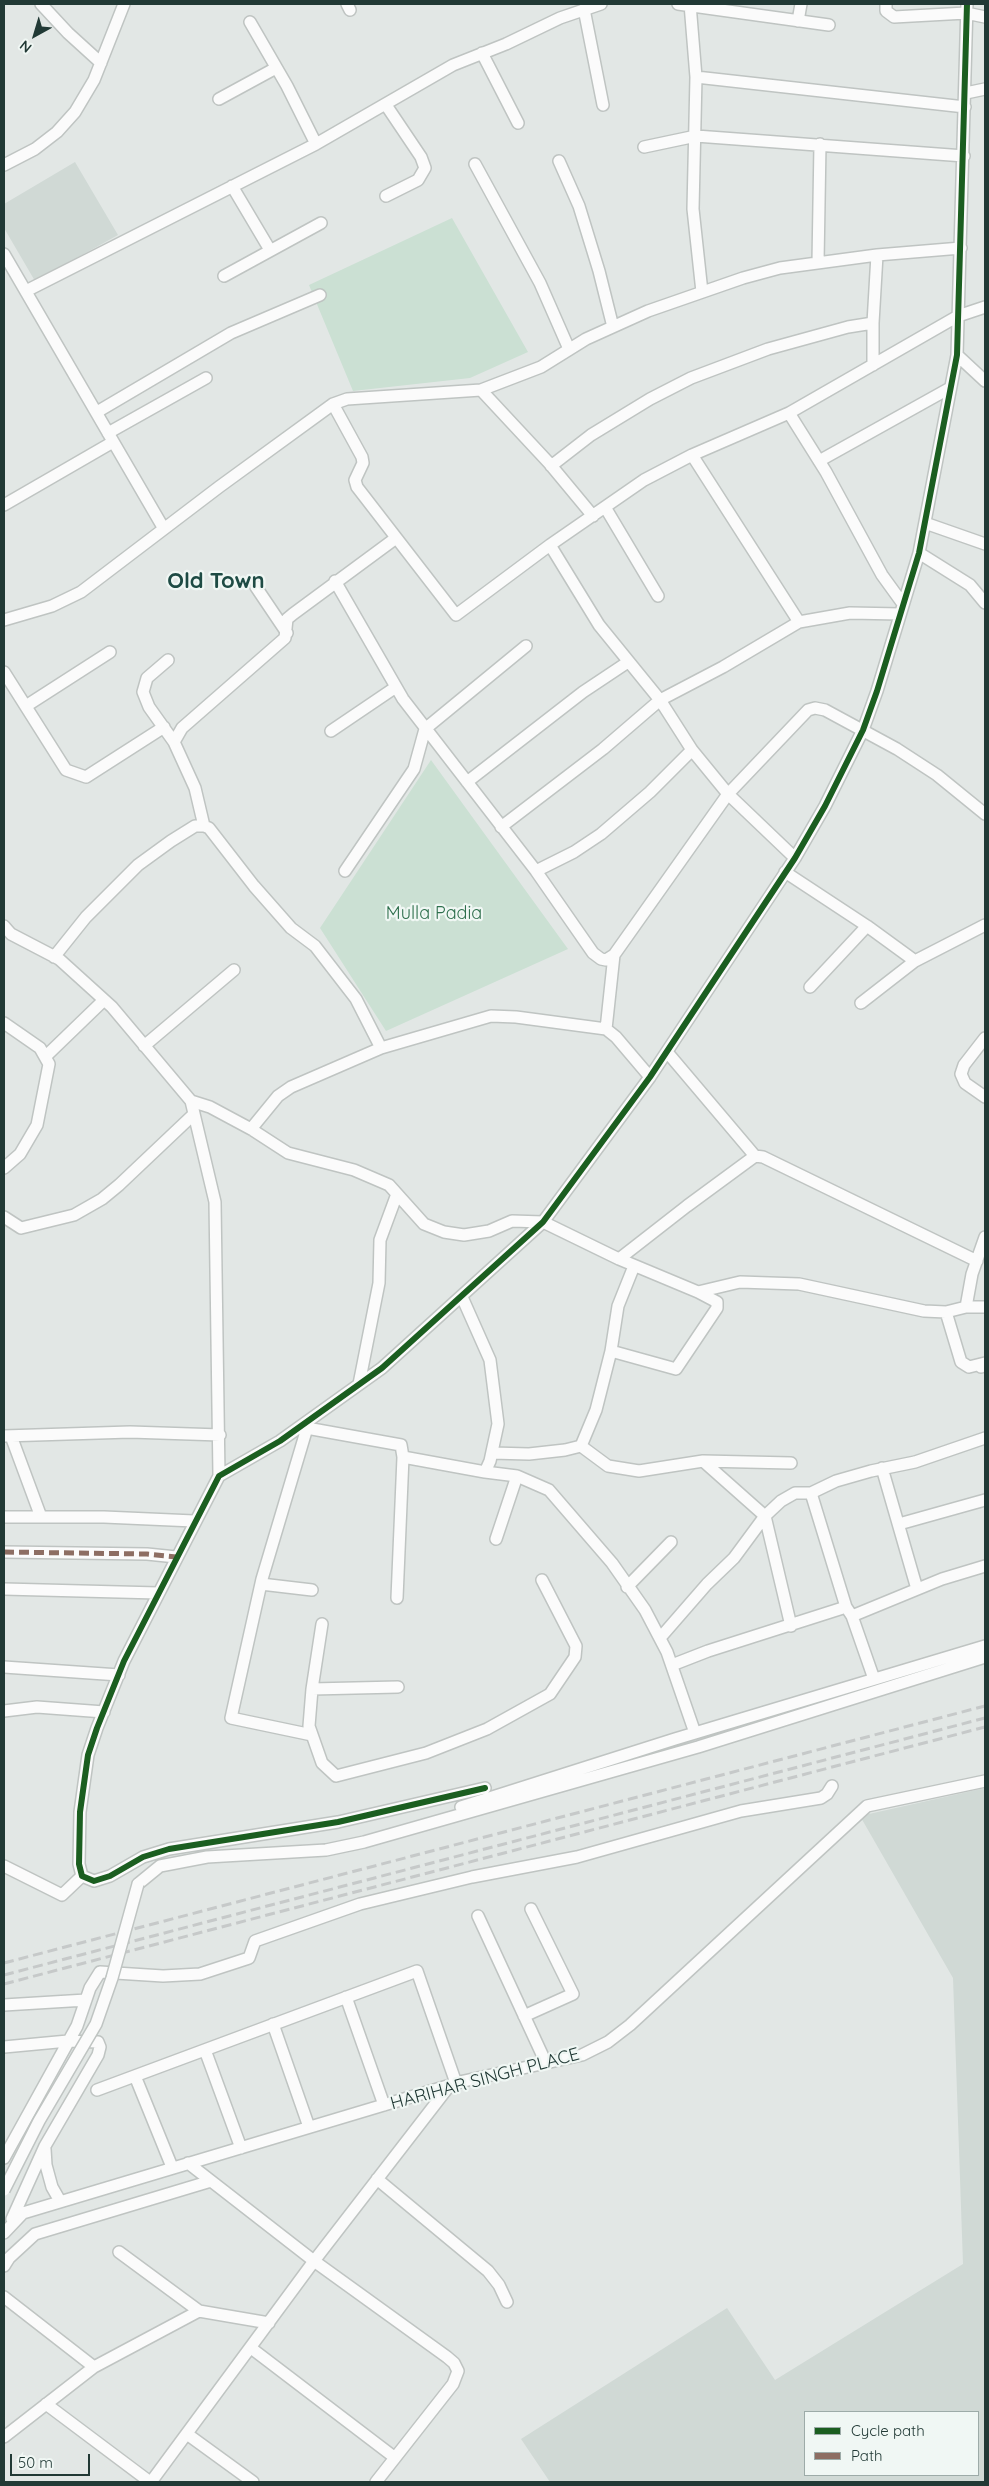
<!DOCTYPE html>
<html>
<head>
<meta charset="utf-8">
<style>
	body { margin:0 }
	#map { position:relative; width:989px; height:2486px; overflow:hidden; background:#e2e7e5; font-family:Quicksand,sans-serif }
	canvas { display:block }
	.frame { position:absolute; inset:0; border:5px solid #213935; pointer-events:none }
	.legend { position:absolute; left:804px; top:2411px; width:175px; height:65px; box-sizing:border-box; background:#f0f7f4; border:1px solid #9daba8; margin:0; padding:6px 9px; list-style:none; font-size:15px; color:#213935 }
	.legend li { display:flex; align-items:center; gap:10px; height:25px }
	.legend b { width:25px; border:1px solid #9daba8 }
	.north { position:absolute; left:10px; top:10px; width:50px; height:50px; -webkit-text-stroke:4px #f0f7f4; paint-order:stroke; rotate:219deg; font-size:14px; font-weight:700; line-height:20px; text-align:center; color:#213935 }
	.north::after { content:''; display:block; margin:auto; width:18px; height:22px; background:#213935; clip-path:polygon(50% 0,100% 100%,50% 72%,0 100%) }
	.scale { position:absolute; left:10px; top:2454px; width:80px; height:22px; box-sizing:border-box; border:2px solid #213935; border-top:0; padding-left:6px; font-size:15px; line-height:18px; white-space:nowrap; color:#213935; -webkit-text-stroke:4px #f0f7f4; paint-order:stroke }
</style>
</head>
<body>
<div id="map">
<canvas width="989" height="2486"></canvas>
<div class="frame"></div>
<ul class="legend">
<li><b style="height:6px;background:#1b5e20"></b>Cycle path</li>
<li><b style="height:6px;background:#8d6e63"></b>Path</li>
</ul>
<div class="north">N</div>
<div class="scale">50 m</div>
</div>
<script>
const ctx = document.querySelector('canvas').getContext('2d');
ctx.lineJoin = 'round';
function paint(path, color) {
  ctx.fillStyle = color;
  ctx.fill(path, 'evenodd');
}
function shape(rows) {
  const path = new Path2D();
  for (const r of rows) {
    path.moveTo(r[0], r[1]);
    for (let i = 2; i < r.length; i += 2) path.lineTo(r[i], r[i + 1]);
  }
  return path;
}
function stroke(path, color, width, dash) {
  ctx.strokeStyle = color;
  ctx.lineWidth = width;
  ctx.lineCap = dash ? 'butt' : 'round';
  ctx.setLineDash(dash || []);
  ctx.stroke(path);
}
function drawText(font, color, halo, rows, align = 'center') {
  ctx.font = font + ' Quicksand,sans-serif';
  ctx.lineWidth = 4.5;
  ctx.setLineDash([]);
  ctx.textBaseline = 'middle';
  ctx.strokeStyle = halo;
  ctx.fillStyle = color;
  for (const [text, x, y, turn = 0] of rows) {
    ctx.save();
    ctx.translate(x, y);
    ctx.rotate((+turn || 0) * Math.PI / 180);
    ctx.textAlign = isNaN(turn) ? turn : align;
    if (halo) ctx.strokeText(text, 0, 0);
    ctx.fillText(text, 0, 0);
    ctx.restore();
  }
}
const built = shape([
	[75,162,118,235,35,281,4,228,4,204],
	[985,1788,985,2482,550,2482,521,2439,727,2308,775,2380,963,2264,953,1978,860,1816],
	[805,2412,978,2412,978,2475,805,2475]
]);
const green = shape([
	[452,218,528,352,470,378,353,391,309,285],
	[431,760,568,949,386,1031,320,928]
]);
const minor = shape([
	[41,4,68,33,101,63],
	[347,4,350,10],
	[678,4,829,25],
	[690,4,696,77,693,209,702,292],
	[886,4,886,11,894,17,966,13,985,17],
	[584,9,603,105],
	[798,21,801,4],
	[250,22,287,86,316,144],
	[482,53,518,123],
	[696,77,965,107],
	[966,93,985,89],
	[219,99,276,68],
	[644,147,696,136,964,156],
	[559,161,579,206,599,271,613,327],
	[475,164,540,283,569,349],
	[4,165,35,149,57,132,75,112,94,80,124,4],
	[232,186,270,250],
	[386,196,418,180,425,168,421,157,386,105],
	[4,254,164,529],
	[818,262,820,144],
	[224,276,321,223],
	[26,291,316,144,453,65,506,44,560,18,601,4],
	[873,323,877,255],
	[957,355,985,381],
	[481,390,549,463,593,516],
	[333,404,362,457,363,463,355,480,357,487,456,615,550,545,644,480,692,455,789,413,958,316,985,307],
	[97,412,231,333,320,295],
	[789,413,826,472,882,575,903,604],
	[108,433,206,378],
	[692,455,799,622],
	[819,461,950,388],
	[551,466,591,435,650,399,691,378,768,349,848,327,873,323,873,365],
	[4,505,113,442],
	[605,507,658,596],
	[925,523,985,544],
	[550,545,599,625,660,700,692,750,728,794,795,858],
	[919,553,970,585,985,603],
	[335,581,403,699,536,871,593,953,601,959,606,960,614,955,728,794,808,710,815,708,825,710,897,749,937,775,985,814],
	[256,587,287,633],
	[4,620,52,606,81,592,219,487,333,404,347,399,481,390,541,367,586,339,648,311,743,278,780,268,877,255,961,248],
	[168,660,147,678,143,692,149,707,174,742],
	[4,672,66,770,86,777,164,727],
	[26,706,110,652],
	[331,731,396,687],
	[467,782,583,692,628,662],
	[204,826,195,788,174,742,182,728,285,638,287,619,293,614,396,538],
	[501,827,603,749,660,700,723,667,799,622,850,613,900,614],
	[345,871,414,769,425,729,526,646],
	[536,871,574,852,601,834,650,792,692,750],
	[785,872,867,926,915,961],
	[4,926,11,934,59,959,112,1007,191,1101,215,1202,219,1476],
	[54,957,86,917,138,865,171,841,195,826,204,826,209,828,254,886,291,928,315,946,356,999,381,1048,491,1016,516,1017,606,1029,616,1037,650,1077],
	[810,987,867,926],
	[861,1003,915,961,985,925],
	[4,1023,40,1048,49,1064,37,1125,20,1154,4,1168],
	[606,1029,614,955],
	[985,1038,964,1065,961,1074,965,1083,985,1097],
	[144,1046,234,970],
	[667,1052,755,1156],
	[45,1057,104,1000],
	[191,1101,210,1107,251,1129,288,1153,354,1170,389,1185,424,1224,444,1232,464,1235,489,1231,512,1221,543,1222,619,1259,698,1292,717,1302,717,1308,676,1369,611,1351,618,1306,634,1266],
	[251,1129,278,1096,291,1087,381,1048],
	[4,1217,21,1228,74,1215,102,1199,119,1185,194,1114],
	[619,1259,687,1206,755,1156,763,1157,977,1261],
	[698,1292,740,1282,799,1284,924,1311,946,1312,966,1307,985,1307],
	[966,1307,972,1274,985,1237],
	[946,1312,961,1362,969,1367,985,1363,981,1367],
	[359,1384,379,1283,380,1240,397,1194],
	[301,1427,401,1445,403,1457,397,1598],
	[307,1428,262,1579,231,1718,312,1735],
	[4,1436,130,1432,220,1435],
	[11,1436,41,1517],
	[581,1446,596,1410,611,1351],
	[492,1453,529,1454,565,1450,581,1446,608,1466,639,1471,703,1461,765,1516,791,1626],
	[403,1457,485,1472,490,1461,498,1424,490,1360,462,1297],
	[703,1461,791,1463],
	[882,1468,917,1589],
	[485,1472,517,1476,496,1539],
	[517,1476,549,1490,612,1563,645,1610,667,1652,695,1733],
	[811,1493,846,1607,852,1616,874,1679],
	[4,1517,104,1517,194,1521],
	[899,1524,985,1500],
	[4,1552,147,1554,176,1557],
	[261,1584,312,1590],
	[627,1587,671,1542],
	[4,1589,158,1593],
	[852,1616,942,1579,985,1566],
	[660,1638,707,1584,734,1558,765,1516,781,1501,795,1493,811,1493,836,1481,871,1471,915,1462,985,1438],
	[672,1665,708,1651,846,1607],
	[4,1667,119,1675],
	[398,1687,312,1689,309,1726,322,1763,336,1776,426,1753,487,1729,550,1694,575,1657,576,1646,542,1580],
	[312,1689,322,1624],
	[4,1711,37,1707,104,1712],
	[485,1788,338,1822,169,1849,143,1857,110,1876,94,1881,82,1876,79,1864,80,1812,88,1755,97,1728,124,1661,219,1476,280,1441,382,1368,543,1222,650,1077,795,858,825,806,863,730,877,691,919,553,957,355,967,4],
	[461,1807,675,1739,985,1646],
	[4,1866,62,1895,82,1876],
	[138,1884,160,1866,207,1857,326,1850,364,1842,698,1747,985,1657],
	[478,1916,546,2063],
	[346,1997,384,2105],
	[4,2005,86,2000],
	[524,2016,573,1994,531,1909],
	[273,2024,309,2127],
	[4,2047,68,2041,98,2042,100,2047,98,2055,45,2146,12,2219],
	[205,2050,241,2148],
	[135,2076,172,2167],
	[97,2090,417,1971,456,2083],
	[45,2149,46,2165,52,2187,60,2201],
	[4,2158,77,2026,90,1988,100,1972,163,1976,200,1974,249,1958,255,1941,360,1904,472,1877,577,1857,741,1811,821,1798,827,1794,832,1786],
	[188,2163,314,2261,450,2085],
	[377,2179,488,2271,499,2285,507,2302],
	[4,2233,23,2213,464,2081,582,2055,608,2042,630,2025,867,1806,985,1781],
	[119,2252,199,2311],
	[4,2266,9,2258,35,2234,211,2181],
	[4,2297,94,2367,4,2437],
	[251,2348,394,2457],
	[94,2367,199,2311,269,2323],
	[46,2404,150,2482],
	[187,2434,253,2482],
	[151,2482,314,2261,447,2357,454,2363,458,2371,453,2384,376,2482]
]);
const rail = shape([
	[4,1963,985,1706],
	[4,1975,985,1718],
	[4,1984,985,1727]
]);
const minorBridge = shape([
	[4,2190,39,2121,96,2024,112,1978,138,1884]
]);
const quiet = shape([
	[4,1552,147,1554,176,1557]
]);
const cycleway = shape([
	[485,1788,338,1822,169,1849,143,1857,110,1876,94,1881,82,1876,79,1864,80,1812,88,1755,97,1728,124,1661,219,1476,280,1441,382,1368,543,1222,650,1077,795,858,825,806,863,730,877,691,919,553,957,355,967,4]
]);
const parkNames = [
	["Mulla Padia",434,914]
];
const streetNames = [
	["HARIHAR SINGH PLACE",485,2079,-15]
];
const districtNames = [
	["Old Town",216,581]
];
paint(built, '#d0d9d5');
paint(green, '#cbe0d3');
stroke(minor, '#bfc4c2', 14);
stroke(minor, '#fbfbfb', 11);
stroke(rail, '#c6c9c9', 3, [10, 5]);
stroke(minorBridge, '#bfc4c2', 14, []);
stroke(minorBridge, '#fbfbfb', 11);
stroke(quiet, '#8d6e63', 5, [10, 5]);
stroke(cycleway, '#1b5e20', 6);
drawText('18px', '#2d6f4c', '#f0f7f4', parkNames);
drawText('18px', '#213935', '#f0f7f4', streetNames);
drawText('bold 22px', '#1e4b44', '#f0f7f4', districtNames);
</script>
</body>
</html>
